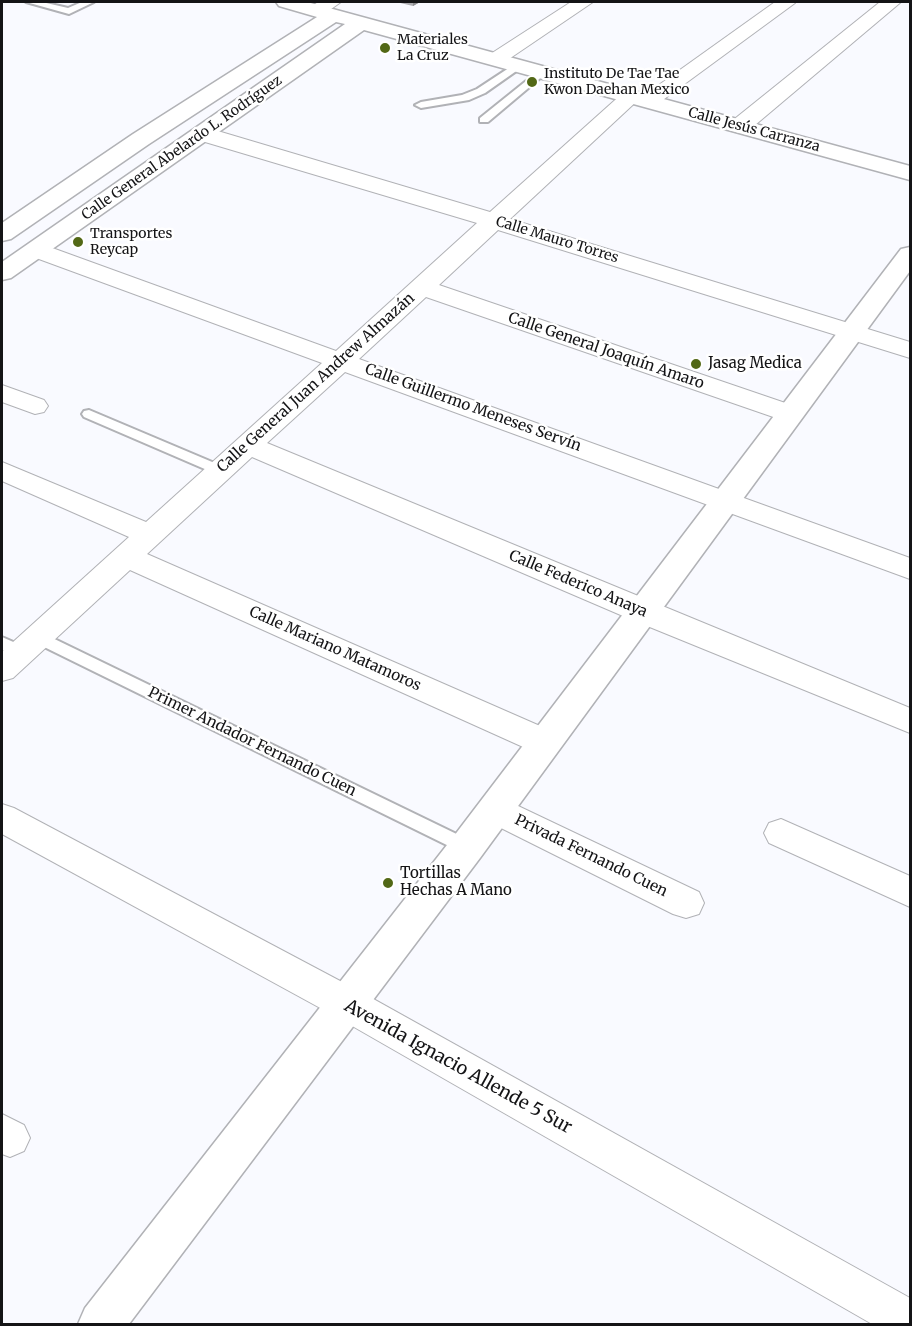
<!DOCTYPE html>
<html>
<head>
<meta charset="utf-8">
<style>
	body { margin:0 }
	#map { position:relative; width:912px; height:1326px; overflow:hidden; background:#f9faff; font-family:Merriweather,serif }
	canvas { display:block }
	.frame { position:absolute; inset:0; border:3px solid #141416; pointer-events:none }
</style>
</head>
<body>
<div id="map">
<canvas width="912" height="1326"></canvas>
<div class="frame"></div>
</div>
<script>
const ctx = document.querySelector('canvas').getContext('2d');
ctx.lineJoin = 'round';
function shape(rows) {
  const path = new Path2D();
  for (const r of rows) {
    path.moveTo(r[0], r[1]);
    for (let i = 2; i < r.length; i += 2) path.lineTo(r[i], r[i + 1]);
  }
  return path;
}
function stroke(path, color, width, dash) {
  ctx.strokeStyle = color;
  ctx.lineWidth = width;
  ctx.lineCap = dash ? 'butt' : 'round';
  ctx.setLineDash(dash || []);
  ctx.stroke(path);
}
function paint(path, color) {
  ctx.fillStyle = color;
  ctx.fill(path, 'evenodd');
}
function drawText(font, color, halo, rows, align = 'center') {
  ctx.font = font + ' Merriweather,serif';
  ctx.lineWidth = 5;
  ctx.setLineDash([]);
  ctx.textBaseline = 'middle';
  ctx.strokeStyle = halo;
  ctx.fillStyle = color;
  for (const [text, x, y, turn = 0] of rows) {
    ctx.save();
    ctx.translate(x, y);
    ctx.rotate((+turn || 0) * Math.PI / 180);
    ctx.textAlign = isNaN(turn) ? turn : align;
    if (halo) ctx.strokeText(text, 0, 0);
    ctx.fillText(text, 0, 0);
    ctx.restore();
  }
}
const lane = shape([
	[26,2,42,2,68,8,82,2,94,2,69,14,26,2],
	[518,62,522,63,522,67,485,93,469,100,421,108,415,105,421,102,462,95,477,89,518,62],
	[541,69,545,70,545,74,488,122,480,122,480,118,541,69],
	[89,410,224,467,226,470,219,475,214,473,84,417,82,414,84,411,89,410],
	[38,631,473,842,476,847,473,852,467,854,461,852,32,641,30,637,32,633,38,631],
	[2,637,27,648,29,652,27,656,21,658,2,650,2,637]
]);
const street = shape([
	[318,2,341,2,324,14,310,14,307,10,318,2],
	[571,2,593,2,503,63,489,63,486,59,489,55,571,2],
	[775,2,795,3,656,105,649,107,642,105,639,101,642,97,775,2],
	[880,2,901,2,748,131,740,132,732,131,729,126,732,121,880,2],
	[631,90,638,92,641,96,638,100,510,219,910,342,910,358,498,230,439,285,800,408,804,414,800,420,791,422,782,420,426,297,359,359,910,558,910,579,345,372,267,443,910,708,910,733,630,619,252,457,147,554,556,733,560,742,556,751,544,755,532,751,130,570,13,678,2,681,2,652,129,537,2,481,2,462,146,522,322,363,28,255,24,250,28,245,36,243,44,245,336,351,477,223,195,139,192,134,195,129,203,128,211,129,490,212,624,92,631,90],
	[2,385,44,400,48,406,44,412,35,414,2,402,2,385],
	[495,795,699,892,704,903,699,914,686,918,673,914,483,819,478,809,483,799,495,795],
	[2,804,14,808,359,991,910,1298,910,1324,872,1324,333,1015,2,834,2,804],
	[781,819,910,876,910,907,769,843,764,833,769,823,781,819],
	[2,1114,24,1125,30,1138,24,1151,10,1157,2,1154,2,1114]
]);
const secondary = shape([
	[276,2,307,2,910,166,910,180,364,30,11,278,2,280,2,262,345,24,336,22,149,144,11,239,2,241,2,223,133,134,317,17,279,6,276,2],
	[910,247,910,271,480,858,129,1324,78,1324,85,1308,454,836,901,249,910,247]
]);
const wall = shape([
	[396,2,420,2,413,6]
]);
const shadedWall = shape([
	[413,2,420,2,413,6]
]);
const markers = [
	[385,48,6,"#526816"],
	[532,82,6,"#526816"],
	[78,242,6,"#526816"],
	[696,364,6,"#526816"],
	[388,883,6,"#526816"]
];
const farPoinames = [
	["Materiales",397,40],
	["La Cruz",397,56],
	["Instituto De Tae Tae",544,74],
	["Kwon Daehan Mexico",544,90],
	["Transportes",90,234],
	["Reycap",90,250]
];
const farStreetnames = [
	["Calle Jesús Carranza",754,130,15],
	["Calle General Abelardo L. Rodríguez",182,148,-35],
	["Calle Mauro Torres",557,240,17]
];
const streetNames = [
	["Calle General Joaquín Amaro",606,351,19],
	["Calle General Juan Andrew Almazán",316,383,-42],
	["Calle Guillermo Meneses Servín",473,408,20],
	["Calle Federico Anaya",578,584,23],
	["Calle Mariano Matamoros",335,649,24],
	["Primer Andador Fernando Cuen",252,742,26],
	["Privada Fernando Cuen",591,856,26]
];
const poiNames = [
	["Jasag Medica",708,364],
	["Tortillas",400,874],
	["Hechas A Mano",400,891]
];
const nearStreetnames = [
	["Avenida Ignacio Allende 5 Sur",458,1067,29]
];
stroke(lane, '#b1b2b6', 4);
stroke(street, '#b1b2b6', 2);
stroke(secondary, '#b1b2b6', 3);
paint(lane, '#fff');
paint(street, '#fff');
paint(secondary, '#fff');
paint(wall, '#adadb1');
paint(shadedWall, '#8d8d90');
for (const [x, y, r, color] of markers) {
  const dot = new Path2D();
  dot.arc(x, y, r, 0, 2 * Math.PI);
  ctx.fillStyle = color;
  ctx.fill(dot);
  stroke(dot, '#fff', 2);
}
drawText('14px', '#141416', '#fff', farPoinames, 'left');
drawText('14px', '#141416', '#fff', farStreetnames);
drawText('15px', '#141416', '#fff', streetNames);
drawText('15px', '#141416', '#fff', poiNames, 'left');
drawText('18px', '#141416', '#fff', nearStreetnames);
</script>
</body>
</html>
